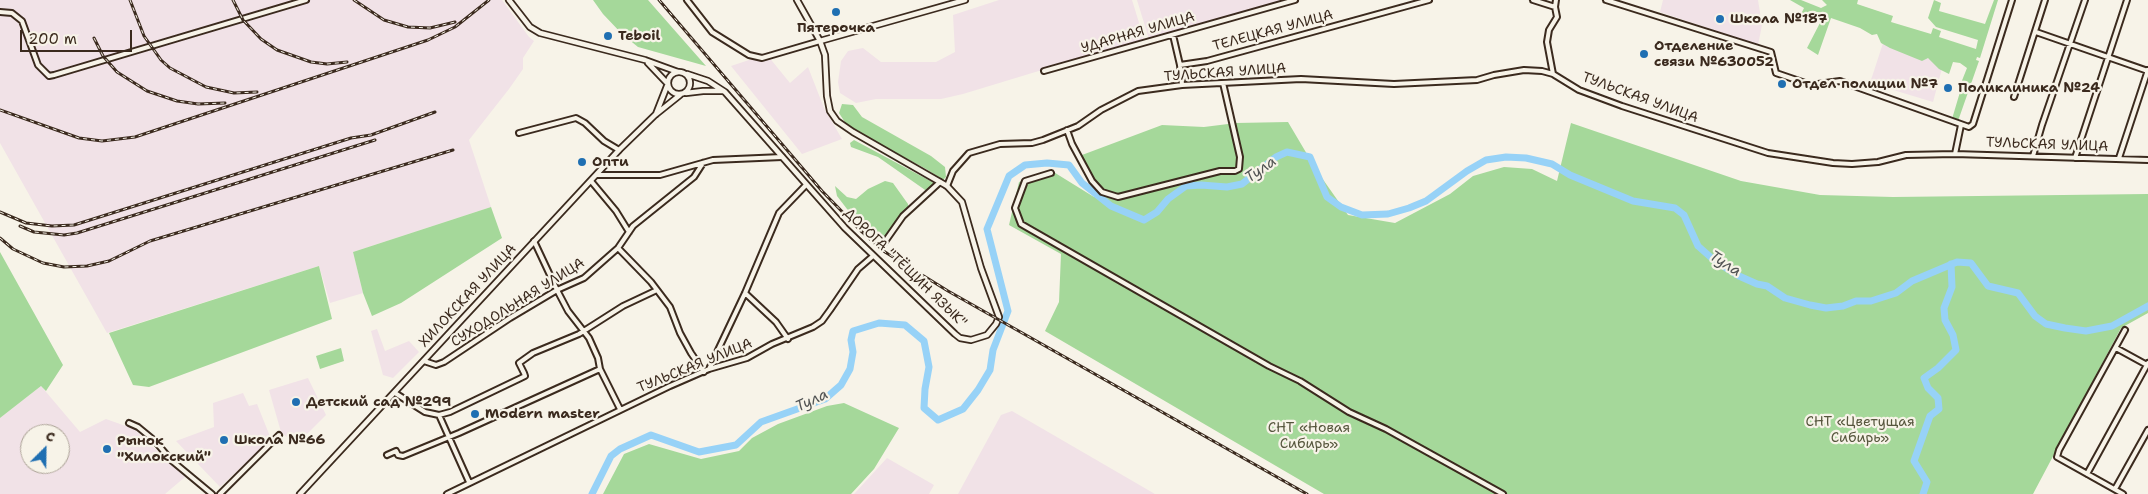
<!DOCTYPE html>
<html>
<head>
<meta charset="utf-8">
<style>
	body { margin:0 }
	#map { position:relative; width:2148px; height:494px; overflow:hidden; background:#f7f3e8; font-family:"Shantell Sans",sans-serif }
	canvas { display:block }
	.north { position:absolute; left:20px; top:424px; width:50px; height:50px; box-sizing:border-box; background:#f7f3e8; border:1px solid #aca397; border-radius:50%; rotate:23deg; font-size:14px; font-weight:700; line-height:20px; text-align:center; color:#3b2a1e }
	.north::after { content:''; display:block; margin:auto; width:18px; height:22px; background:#1f6fb2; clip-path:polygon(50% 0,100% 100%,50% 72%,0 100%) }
	.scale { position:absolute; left:20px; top:30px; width:112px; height:22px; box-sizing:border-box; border:2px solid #3b2a1e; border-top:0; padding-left:6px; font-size:15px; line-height:18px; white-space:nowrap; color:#3b2a1e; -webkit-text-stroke:4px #f7f3e8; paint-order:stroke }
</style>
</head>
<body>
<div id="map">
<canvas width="2148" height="494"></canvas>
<div class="north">С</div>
<div class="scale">200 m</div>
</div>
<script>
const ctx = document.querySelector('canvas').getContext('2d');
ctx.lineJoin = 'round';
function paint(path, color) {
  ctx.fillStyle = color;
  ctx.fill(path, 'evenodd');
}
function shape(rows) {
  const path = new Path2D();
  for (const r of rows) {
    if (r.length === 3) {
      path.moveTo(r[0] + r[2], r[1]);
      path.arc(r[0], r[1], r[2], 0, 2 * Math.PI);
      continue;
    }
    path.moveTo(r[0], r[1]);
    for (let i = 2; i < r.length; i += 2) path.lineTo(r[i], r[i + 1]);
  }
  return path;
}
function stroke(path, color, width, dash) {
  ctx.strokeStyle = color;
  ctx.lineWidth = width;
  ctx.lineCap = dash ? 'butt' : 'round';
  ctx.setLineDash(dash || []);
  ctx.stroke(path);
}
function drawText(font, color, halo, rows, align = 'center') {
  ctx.font = font + ' "Shantell Sans",sans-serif';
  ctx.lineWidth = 4.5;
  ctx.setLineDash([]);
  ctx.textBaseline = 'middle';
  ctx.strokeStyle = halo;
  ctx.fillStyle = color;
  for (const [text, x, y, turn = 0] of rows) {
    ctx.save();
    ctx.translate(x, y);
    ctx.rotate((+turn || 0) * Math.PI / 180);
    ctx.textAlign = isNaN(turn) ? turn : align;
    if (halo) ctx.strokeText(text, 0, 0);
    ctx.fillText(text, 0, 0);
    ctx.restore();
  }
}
const built = shape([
	[0,0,502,0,529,37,534,41,523,58,523,69,509,89,469,140,491,207,353,252,363,293,330,303,319,266,107,333,0,143],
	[999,0,1132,0,1144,39,963,94,941,99,876,99,856,103,840,93,838,82,841,61,848,51,863,48,881,62,936,62,955,52,953,15],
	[1137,0,1283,0,1149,39],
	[1663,0,1758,0,1762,25,1758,45,1660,12],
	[1885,37,1945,57,1933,102,1870,83],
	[768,56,790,83,808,67,824,108,842,139,802,154,731,66,749,60],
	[377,329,385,351,409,341,419,352,393,378,383,375,371,331],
	[308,378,326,415,296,445,281,432,269,390],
	[41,386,80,432,106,419,134,429,185,477,165,494,0,494,0,418],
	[30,434,60,434,60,464,30,464],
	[243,393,249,406,257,404,271,439,220,487,176,441,214,427,213,403],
	[1012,411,1155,494,958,494,1001,415],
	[887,458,934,485,929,494,854,494]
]);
const green = shape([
	[593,0,648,0,706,66,638,47,622,34,603,14],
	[1790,0,1801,0,1821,8,1827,5,1822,0,1858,0,1857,4,1893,16,1891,22,1931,34,1933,28,1941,31,1939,37,1976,49,1978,40,1936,27,1928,18,1934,0,1941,3,1939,11,1985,24,1994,0,1998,0,1980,58,1977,57,1976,60,1979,61,1958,121,1952,119,1960,92,1963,93,1965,86,1961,83,1967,68,1960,63,1953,62,1949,74,1939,69,1928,58,1922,61,1890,48,1881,43,1877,34,1872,35,1860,28,1831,18,1818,55,1807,48,1822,19,1821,13,1817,12,1813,21,1801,14,1804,8],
	[842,104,853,105,862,117,931,156,945,167,946,177,943,180,926,169,848,127,839,113],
	[1288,122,1317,171,1348,215,1395,223,1450,194,1473,176,1504,167,1532,169,1557,181,1571,123,1741,181,1820,195,1893,197,2148,194,2148,313,2121,328,2033,494,1324,494,1045,331,1059,302,1061,254,1009,225,1019,182,1052,171,1094,197,1082,155,1162,125,1204,127,1236,123],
	[854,140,936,184,928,192,878,157,851,147,850,143],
	[885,181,893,183,908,204,908,210,901,216,884,239,864,226,847,209,837,196,835,186,847,197,856,199,868,189],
	[491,207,502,238,401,303,372,316,363,293,353,252],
	[0,252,63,365,46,391,41,386,0,418],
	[319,266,332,319,149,387,133,385,109,333],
	[341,348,344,361,320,369,316,356],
	[844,403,899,428,874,469,851,494,603,494,624,454,649,444,701,459,739,451,752,438,778,424,827,406]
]);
const river = shape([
	[592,494,611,456,620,449,651,435,699,452,736,445,761,422,825,399,841,385,850,369,853,352,851,340,853,331,879,323,905,325,924,341,929,367,925,389,924,408,938,420,963,409,978,390,990,370,993,350,1008,311,987,229,1009,176,1025,165,1047,163,1069,165,1082,183,1111,206,1144,220,1157,212,1168,199,1186,186,1201,185,1227,187,1242,184,1276,157,1287,152,1310,157,1327,197,1341,207,1362,215,1388,214,1409,208,1426,201,1467,171,1486,160,1506,157,1526,158,1552,164,1570,175,1633,201,1675,208,1684,215,1698,246,1715,261,1739,276,1757,284,1767,286,1785,298,1810,305,1826,308,1843,306,1856,301,1871,301,1896,293,1912,281,1957,262,1971,263,1988,286,2018,293,2035,316,2046,324,2065,328,2086,331,2112,326,2148,306],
	[1923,494,1927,482,1914,461,1930,416,1939,409,1938,398,1928,388,1924,378,1938,368,1956,350,1953,335,1945,320,1944,308,1952,287,1951,264]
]);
const minor = shape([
	[687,0,712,32,749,55,762,58,820,41],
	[1533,0,1555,7],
	[1606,0,1771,52,1776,73,1811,85,1840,81,1969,127,1973,124,2012,0],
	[0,12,12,13,22,21,38,65,49,76,54,75,306,0],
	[2036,32,2148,71],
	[1173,35,1180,65,1182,85],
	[1180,65,1207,61,1429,0],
	[1044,71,1295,0],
	[1553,74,1547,42,1549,30,1557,17,1555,7,1556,0],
	[2014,97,2045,0],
	[1067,130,1072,144,1092,181,1102,192,1118,197,1220,171,1235,171,1239,169,1240,157,1223,83],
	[519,133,576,118,585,123,604,141,619,150],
	[1955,154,1961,125],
	[2033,156,2042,125,2085,0],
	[2075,158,2127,0],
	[2119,158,2148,70],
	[1051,173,1025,181,1015,208,1021,224,1269,366,1300,381,1349,412,1386,429,1503,494],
	[597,175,660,175,713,160,782,157],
	[591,181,616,211,629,232],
	[947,186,953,171,969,153,1000,144,1032,143,1043,140,1078,126,1101,110,1138,91,1182,85,1301,79,1394,84,1477,80,1494,75,1524,70,1542,71,1553,74,1579,90,1622,106,1768,153,1833,163,1852,164,1878,162,1906,155,1955,154,2148,160],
	[534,241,557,290,568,311,589,338,598,358,600,369,620,409],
	[884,243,903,216,940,182],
	[618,248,651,282,670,307,680,333,691,353,704,372],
	[745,293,776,322,788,339],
	[2116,348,2147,365],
	[424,361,436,365,444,362,510,318,557,290,584,278,618,248,633,226,694,177,703,163],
	[709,369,745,293,779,213,806,185],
	[395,393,425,412,439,415,469,482],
	[439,415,450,412,521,378,525,376,524,373,519,363,533,353,579,334,623,306,657,290],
	[129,423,138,427,155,441,171,460,212,494],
	[387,455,396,451,398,455,403,456,459,433,600,369],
	[2087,474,2148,363],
	[2115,489,2148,430],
	[220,494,279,435],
	[447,494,670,386,709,369,747,358,772,344,813,327,822,321,830,310,858,269,873,256],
	[2123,494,2057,457,2059,450,2125,330]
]);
const major = shape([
	[509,0,530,27,540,33,645,60,678,72],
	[820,41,965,0],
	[648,63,667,83],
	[679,83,11],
	[687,74,708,81,725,92,845,228,955,334,960,338,971,340,987,335,996,324,999,317,981,268,962,202,947,186,853,132,837,121,830,111,827,96,825,55,820,41,797,0],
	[686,93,703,91,723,91],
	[656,114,667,86],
	[300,494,619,150,655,115,680,95]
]);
const rail = shape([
	[130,0,144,36,161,60,170,68,206,87,234,93,257,92],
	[233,0,243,20,261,39,277,50,311,62,327,64,347,62],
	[354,0,384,20,408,27,430,28,455,22],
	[659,0,822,191,860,230,885,252,948,291,1307,494],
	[94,38,103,56,117,72,147,91,177,101,198,104,225,103],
	[0,110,79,138,102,141,135,137,428,40,455,27,489,0],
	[0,212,26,223,52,226,74,225,351,138,371,135,435,112],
	[20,226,34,232,64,235,77,233,375,140],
	[0,238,13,249,43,263,64,267,87,266,109,261,150,241,453,150]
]);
const markers = [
	[836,12,5,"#1f6fb2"],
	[1720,19,5,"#1f6fb2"],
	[608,36,5,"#1f6fb2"],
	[1644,54,5,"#1f6fb2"],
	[1782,84,5,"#1f6fb2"],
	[1948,88,5,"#1f6fb2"],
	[582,162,5,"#1f6fb2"],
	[296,402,5,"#1f6fb2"],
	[475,414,5,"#1f6fb2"],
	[224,440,5,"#1f6fb2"],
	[107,449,5,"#1f6fb2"]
];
const poiNames = [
	["Школа №187",1730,19],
	["Пятерочка",836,28,"center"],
	["Teboil",618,36],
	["Отделение",1654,46],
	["связи №630052",1654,62],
	["Отдел полиции №7",1792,84],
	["Поликлиника №24",1958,88],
	["Опти",592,162],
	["Детский сад №299",306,402],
	["Modern master",485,414],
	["Школа №66",234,440],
	["Рынок",117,441],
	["\"Хилокский\"",117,457]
];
const streetNames = [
	["ТЕЛЕЦКАЯ УЛИЦА",1273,31,-15],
	["УДАРНАЯ УЛИЦА",1138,33,-16],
	["ТУЛЬСКАЯ УЛИЦА",1225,73,-4],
	["ТУЛЬСКАЯ УЛИЦА",1640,98,20],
	["ТУЛЬСКАЯ УЛИЦА",2047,145,2],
	["ДОРОГА \"ТЁЩИН ЯЗЫК\"",905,268,44],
	["ХИЛОКСКАЯ УЛИЦА",468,296,-47],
	["СУХОДОЛЬНАЯ УЛИЦА",518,303,-32],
	["ТУЛЬСКАЯ УЛИЦА",695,366,-22]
];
const parkNames = [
	["СНТ «Цветущая",1860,422],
	["Сибирь»",1860,438],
	["СНТ «Новая",1309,428],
	["Сибирь»",1309,444]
];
const waterNames = [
	["Тула",1261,170,-35],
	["Тула",1725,264,32],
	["Тула",812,401,-25]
];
paint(built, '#f1e2e7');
paint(green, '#a5d89a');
stroke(river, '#97d2f7', 7);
stroke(minor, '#3b2a1e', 8);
stroke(major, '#3b2a1e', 8);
stroke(minor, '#f7f3e8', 4);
stroke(major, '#f7f3e8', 4.5);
stroke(rail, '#3b2a1e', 3);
stroke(rail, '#f7f3e8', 1, [4]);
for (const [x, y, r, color] of markers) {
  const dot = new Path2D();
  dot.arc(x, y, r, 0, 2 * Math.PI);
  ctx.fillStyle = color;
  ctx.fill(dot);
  stroke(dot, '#f7f3e8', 2);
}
drawText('bold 14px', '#3b2a1e', '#f7f3e8', poiNames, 'left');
drawText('14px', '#3b2a1e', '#f7f3e8', streetNames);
drawText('14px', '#56563d', '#f7f3e8', parkNames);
drawText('italic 15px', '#525454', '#f7f3e8', waterNames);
</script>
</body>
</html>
